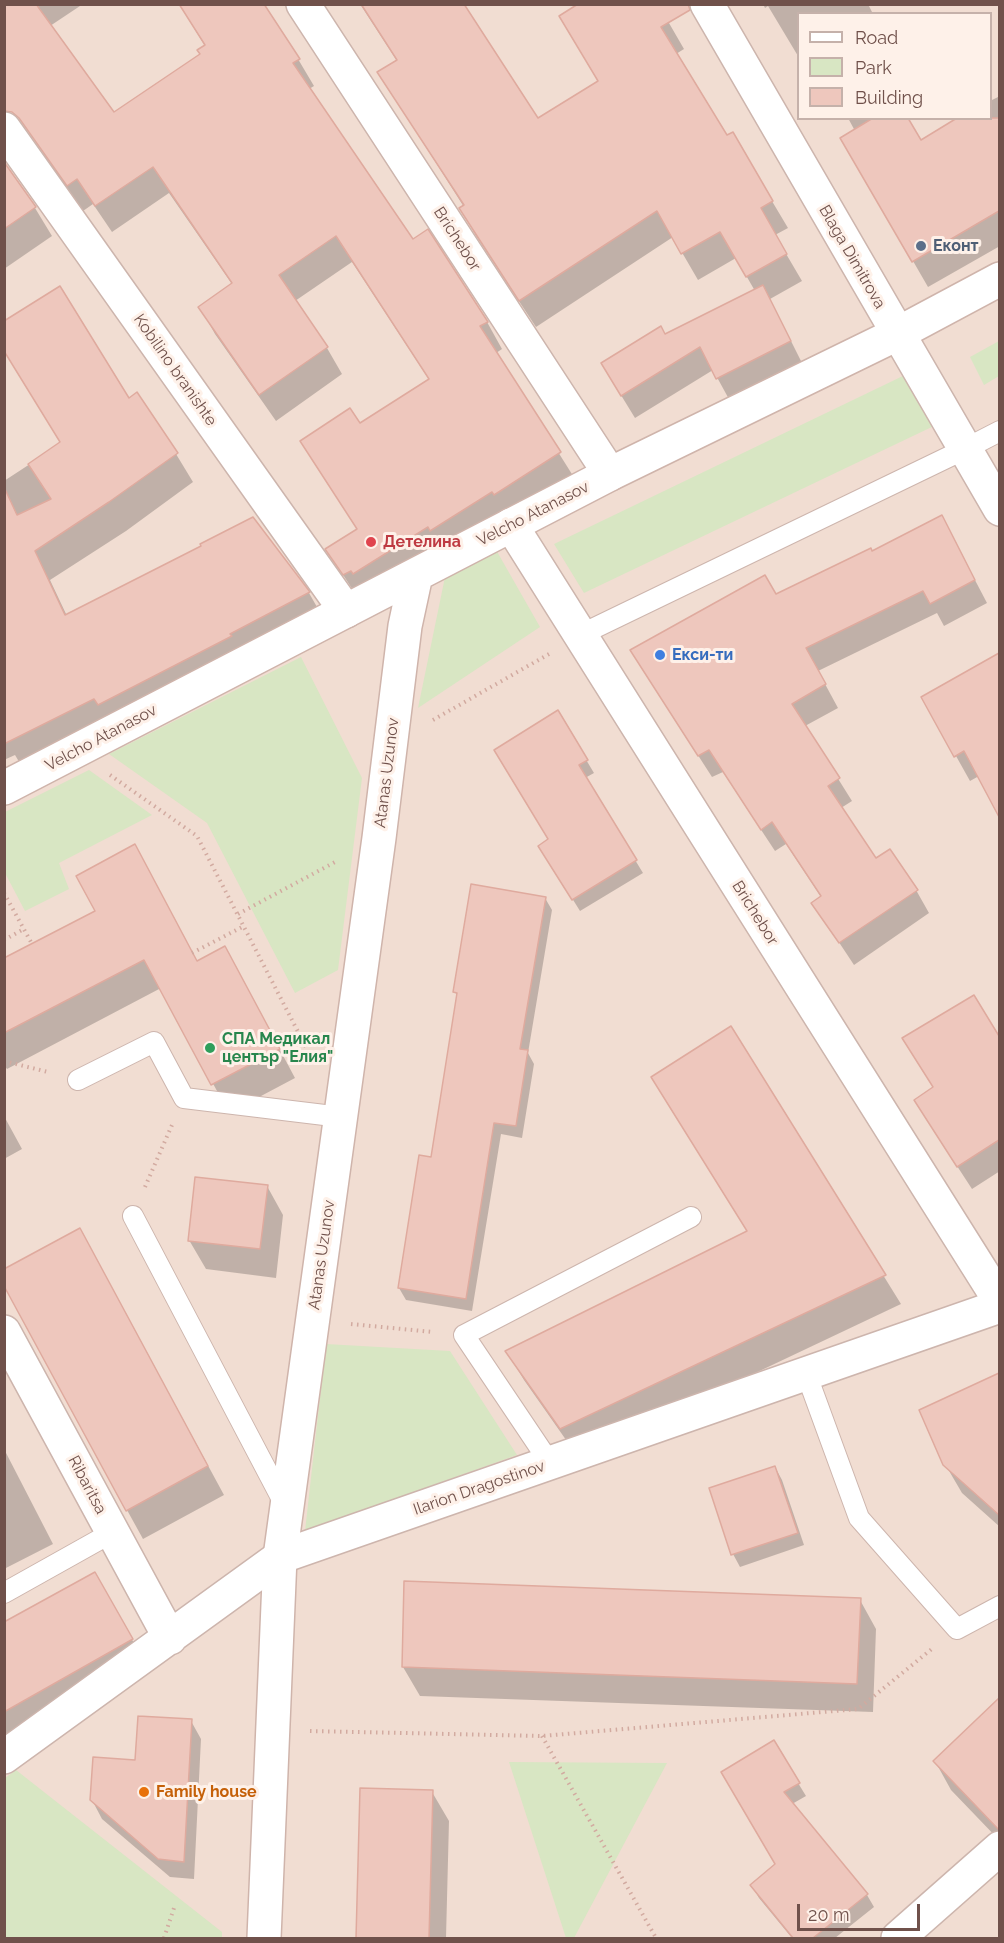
<!DOCTYPE html>
<html>
<head>
<meta charset="utf-8">
<style>
	body { margin:0 }
	#map { position:relative; width:1004px; height:1943px; overflow:hidden; background:#faede3; font-family:Raleway,sans-serif }
	canvas { display:block }
	.frame { position:absolute; inset:0; border:6px solid #70514b; pointer-events:none }
	.legend { position:absolute; left:797px; top:12px; width:195px; height:108px; box-sizing:border-box; background:#fef1e9; border:2px solid #c5b1aa; margin:0; padding:8px 10px; list-style:none; font-size:18px; color:#70514b }
	.legend li { display:flex; align-items:center; gap:12px; height:30px }
	.legend b { width:30px; border:2px solid #c5b1aa }
	.scale { position:absolute; left:797px; top:1904px; width:123px; height:27px; box-sizing:border-box; border:3px solid #70514b; border-top:0; padding-left:8px; font-size:18px; line-height:21px; white-space:nowrap; color:#70514b; -webkit-text-stroke:4px #fef1e9; paint-order:stroke }
</style>
</head>
<body>
<div id="map">
<canvas width="1004" height="1943"></canvas>
<div class="frame"></div>
<ul class="legend">
<li><b style="height:8px;background:#fff"></b>Road</li>
<li><b style="height:16px;background:#d8e6c3"></b>Park</li>
<li><b style="height:16px;background:#eec7bd"></b>Building</li>
</ul>
<div class="scale">20 m</div>
</div>
<script>
const ctx = document.querySelector('canvas').getContext('2d');
ctx.lineJoin = 'round';
function paint(path, color) {
  ctx.fillStyle = color;
  ctx.fill(path, 'evenodd');
}
function shape(rows) {
  const path = new Path2D();
  for (const r of rows) {
    path.moveTo(r[0], r[1]);
    for (let i = 2; i < r.length; i += 2) path.lineTo(r[i], r[i + 1]);
  }
  return path;
}
function stroke(path, color, width, dash) {
  ctx.strokeStyle = color;
  ctx.lineWidth = width;
  ctx.lineCap = dash ? 'butt' : 'round';
  ctx.setLineDash(dash || []);
  ctx.stroke(path);
}
function drawText(font, color, halo, rows, align = 'center') {
  ctx.font = font + ' Raleway,sans-serif';
  ctx.lineWidth = 6;
  ctx.setLineDash([]);
  ctx.textBaseline = 'middle';
  ctx.strokeStyle = halo;
  ctx.fillStyle = color;
  for (const [text, x, y, turn = 0] of rows) {
    ctx.save();
    ctx.translate(x, y);
    ctx.rotate((+turn || 0) * Math.PI / 180);
    ctx.textAlign = isNaN(turn) ? turn : align;
    if (halo) ctx.strokeText(text, 0, 0);
    ctx.fillText(text, 0, 0);
    ctx.restore();
  }
}
const residential = shape([
	[5,5,999,5,999,1938,5,1938],
	[798,14,990,14,990,118,798,118]
]);
const green = shape([
	[999,341,999,376,984,385,970,357],
	[907,374,936,425,584,593,554,544],
	[495,548,540,627,418,708,445,577],
	[301,657,362,778,338,970,295,993,207,823,109,754],
	[89,770,152,815,59,863,69,889,25,911,5,873,5,812],
	[326,1344,450,1351,517,1455,305,1531],
	[509,1762,667,1763,574,1938,566,1938],
	[16,1770,222,1932,222,1938,5,1938,5,1778]
]);
const shadow = shape([
	[4,4,83,4,50,26,113,115,201,54,205,46,179,4,258,4,298,59,314,86,309,89,412,241,487,322,502,349,496,353,575,479,360,601,327,550,358,530,302,441,359,426,430,381,352,262,295,301,327,348,342,374,276,421,215,334,200,307,232,284,169,193,112,232,93,204,83,211,48,161,32,134],
	[360,4,463,4,537,120,600,82,658,4,684,49,676,54,727,137,732,134,788,228,775,235,802,281,770,299,803,365,730,401,713,370,635,418,616,387,665,336,755,291,736,258,698,280,673,237,536,327,476,236,461,209,464,207,379,73,397,61],
	[763,4,868,4,873,14,798,14,798,56,768,6,765,8],
	[1000,96,1000,246,928,287,842,138,855,131,848,118,906,118,920,142,990,118,990,101],
	[4,165,35,208,52,236,4,269],
	[128,400,176,454,193,482,126,531,50,580,67,616,252,519,309,593,325,621,24,770,15,755,4,760,4,481],
	[954,540,987,603,944,626,937,613,818,671,838,708,805,726,852,801,841,808,875,861,916,890,929,913,854,965,813,903,821,897,786,844,775,851,723,772,712,777,645,673,776,596,872,553],
	[1000,655,1000,813,979,776,970,781,923,697],
	[558,713,594,773,585,778,643,873,580,911,547,858,550,840],
	[545,898,552,910,528,1053,534,1064,522,1138,501,1134,472,1311,406,1300,399,1288,432,1158,458,997,455,992],
	[97,911,197,963,241,977,295,1078,229,1113,161,988,7,1069,4,1065,4,960],
	[973,997,1000,1039,1000,1171,972,1189,929,1123,934,1088],
	[730,1028,901,1304,578,1457,524,1380,507,1352,748,1232],
	[4,1116,22,1149,4,1159],
	[267,1186,283,1215,276,1278,206,1269,189,1240],
	[96,1259,224,1495,143,1539,127,1510],
	[998,1375,1000,1378,1000,1527,962,1493,945,1464],
	[4,1449,53,1544,4,1569],
	[775,1467,782,1480,804,1545,740,1567,733,1554],
	[94,1574,149,1669,4,1750,4,1624],
	[860,1600,876,1629,873,1712,420,1696,403,1667],
	[1000,1700,1000,1841,951,1790,935,1761],
	[191,1721,201,1739,194,1879,170,1877,102,1819,92,1800,137,1761],
	[773,1742,806,1796,792,1804,867,1895,874,1907,835,1938,792,1938,759,1898,752,1886,777,1865],
	[362,1789,432,1792,449,1821,446,1938,358,1938]
]);
const building = shape([
	[4,4,36,4,114,112,200,54,197,50,205,45,179,4,264,4,300,59,293,63,413,239,428,229,488,322,480,326,561,452,494,495,492,492,430,531,428,527,353,574,351,571,343,575,325,549,357,529,300,441,350,408,360,423,429,379,336,236,279,275,328,347,259,395,198,307,232,283,153,167,95,206,77,179,67,186,19,118,12,112,4,111,4,4],
	[361,4,464,4,538,118,598,81,559,16,578,4,688,4,690,10,661,27,727,135,733,132,773,201,761,208,787,254,746,277,720,232,681,254,657,211,519,301,459,208,464,205,377,72,397,60,361,4],
	[873,118,908,118,921,140,957,118,999,118,999,211,912,262,840,138,873,118],
	[4,162,36,207,4,229,4,162],
	[763,285,791,341,716,379,700,347,621,396,601,363,661,326,665,334,763,285],
	[60,286,129,398,137,392,178,453,109,502,35,551,65,615,201,546,200,544,253,517,310,592,230,634,232,636,98,705,94,699,4,744,4,487,17,515,51,499,28,464,60,442,4,351,4,321,60,286],
	[942,515,975,580,930,604,923,591,806,648,826,684,792,704,840,778,828,786,876,858,890,849,918,890,839,943,811,903,821,896,772,822,761,830,709,750,698,756,630,650,765,575,776,594,871,548,872,551,942,515],
	[999,653,999,817,964,751,954,757,921,697,999,653],
	[558,710,588,760,579,765,637,860,572,900,538,846,548,839,494,750,558,710],
	[135,844,197,961,225,946,280,1049,211,1085,144,960,4,1033,4,958,95,911,76,876,135,844],
	[471,884,546,897,520,1049,528,1050,516,1126,494,1123,466,1299,398,1288,419,1155,431,1157,457,993,453,992,471,884],
	[974,995,999,1036,999,1140,957,1167,914,1100,933,1087,902,1038,974,995],
	[731,1026,886,1275,560,1429,505,1351,747,1231,651,1077,731,1026],
	[195,1177,268,1185,260,1249,188,1241,195,1177],
	[80,1228,208,1466,126,1511,4,1286,4,1269,80,1228],
	[999,1373,999,1515,943,1465,919,1410,999,1373],
	[775,1466,798,1533,731,1555,709,1488,775,1466],
	[95,1572,133,1639,4,1712,4,1622,95,1572],
	[404,1581,861,1598,857,1684,402,1667,404,1581],
	[999,1698,999,1830,933,1761,999,1698],
	[138,1716,192,1719,184,1862,158,1859,90,1800,93,1757,135,1760,138,1716],
	[774,1740,800,1783,784,1792,868,1894,813,1938,793,1938,750,1885,775,1864,721,1772,774,1740],
	[360,1788,433,1790,429,1938,356,1938,360,1788]
]);
const path = shape([
	[433,720,549,654],
	[110,775,197,836,310,1055],
	[4,893,32,944],
	[238,914,337,861],
	[4,940,24,929],
	[192,953,244,926],
	[4,1061,48,1072],
	[145,1187,172,1125],
	[351,1324,433,1332],
	[310,1731,542,1736,858,1709,933,1648],
	[542,1736,656,1938],
	[164,1938,174,1908]
]);
const lane = shape([
	[580,635,965,449,1000,431],
	[78,1080,154,1042,184,1098,341,1117],
	[133,1216,285,1505],
	[806,1373,859,1518,957,1629,1000,1606],
	[550,1463,464,1335,691,1217],
	[4,1593,113,1532]
]);
const street = shape([
	[303,4,610,474],
	[707,4,1000,509],
	[4,129,346,611],
	[511,525,1000,1301],
	[4,1332,170,1638],
	[4,1757,280,1557,1000,1306],
	[898,1938,1000,1848]
]);
const secondary = shape([
	[4,788,610,474,897,334,1000,279],
	[264,1938,280,1557,379,838,405,626,416,575]
]);
const markers = [
	[921,246,6,"#5c6f8a"],
	[371,542,6,"#e0444e"],
	[660,655,6,"#3f7fe0"],
	[210,1048,6,"#2e9e5b"],
	[144,1792,6,"#e8710a"]
];
const streetNames = [
	["Brichebor",457,239,57],
	["Blaga Dimitrova",852,257,60],
	["Kobilino branishte",175,370,55],
	["Velcho Atanasov",533,514,-27],
	["Velcho Atanasov",101,738,-28],
	["Atanas Uzunov",387,773,-83],
	["Brichebor",755,913,58],
	["Atanas Uzunov",322,1255,-82],
	["Ribaritsa",87,1485,62],
	["Ilarion Dragostinov",479,1488,-19]
];
const serviceNames = [
	["Еконт",933,246]
];
const healthNames = [
	["Детелина",383,542]
];
const shopNames = [
	["Екси-ти",672,655]
];
const leisureNames = [
	["СПА Медикaл",222,1039],
	["център \"Елия\"",222,1057]
];
const foodNames = [
	["Family house",156,1792]
];
paint(residential, '#f1ddd2');
paint(green, '#d8e6c3');
paint(shadow, '#0003');
paint(building, '#eec7bd');
stroke(building, '#dfaa9e', 1.5);
stroke(lane, '#cdb5ad', 22);
stroke(street, '#cdb5ad', 36);
stroke(secondary, '#cfb4ab', 36);
stroke(path, '#d2aaa0', 4, [1.5, 4.5]);
stroke(lane, '#fff', 20);
stroke(street, '#fff', 33);
stroke(secondary, '#fff', 33);
for (const [x, y, r, color] of markers) {
  const dot = new Path2D();
  dot.arc(x, y, r, 0, 2 * Math.PI);
  ctx.fillStyle = color;
  ctx.fill(dot);
  stroke(dot, '#fef1e9', 2);
}
drawText('16px', '#70514b', '#fef1e9', streetNames);
drawText('bold 16px', '#4e5e75', '#fef1e9', serviceNames, 'left');
drawText('bold 16px', '#be3a42', '#fef1e9', healthNames, 'left');
drawText('bold 16px', '#366cbe', '#fef1e9', shopNames, 'left');
drawText('bold 16px', '#27864d', '#fef1e9', leisureNames, 'left');
drawText('bold 16px', '#c56008', '#fef1e9', foodNames, 'left');
</script>
</body>
</html>
